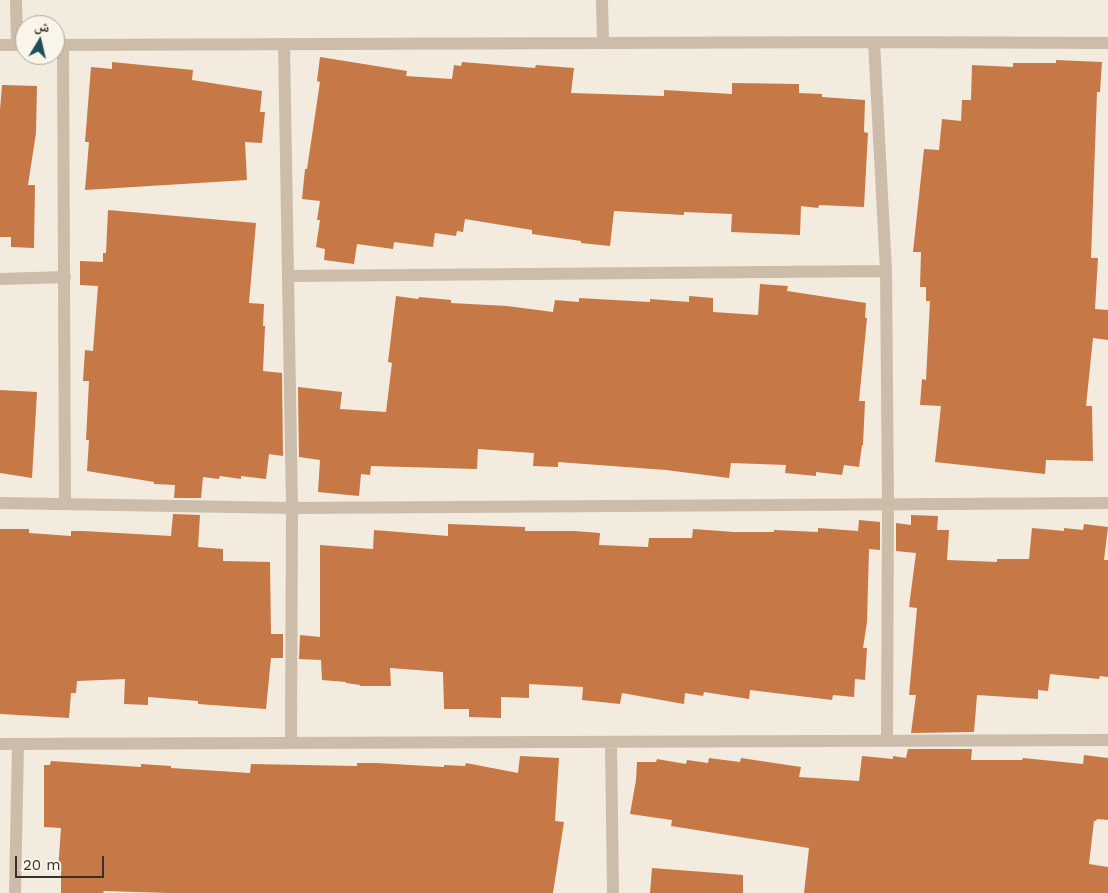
<!DOCTYPE html>
<html>
<head>
<meta charset="utf-8">
<style>
	body { margin:0 }
	#map { position:relative; width:1108px; height:893px; overflow:hidden; background:#f3ebdd; font-family:"Work Sans","Noto Naskh Arabic",sans-serif }
	canvas { display:block }
	.north { position:absolute; left:15px; top:15px; width:50px; height:50px; box-sizing:border-box; background:#faf5ea; border:1px solid #aca69d; border-radius:50%; rotate:9deg; font-size:14px; font-weight:700; line-height:20px; text-align:center; color:#383029 }
	.north::after { content:''; display:block; margin:auto; width:18px; height:22px; background:#1e4e5a; clip-path:polygon(50% 0,100% 100%,50% 72%,0 100%) }
	.scale { position:absolute; left:15px; top:856px; width:89px; height:22px; box-sizing:border-box; border:2px solid #383029; border-top:0; padding-left:6px; font-size:15px; line-height:18px; white-space:nowrap; color:#383029; -webkit-text-stroke:4px #faf5ea; paint-order:stroke }
</style>
</head>
<body>
<div id="map">
<canvas width="1108" height="893"></canvas>
<div class="north">ش</div>
<div class="scale">20 m</div>
</div>
<script>
const ctx = document.querySelector('canvas').getContext('2d');
ctx.lineJoin = 'round';
function paint(path, color) {
  ctx.fillStyle = color;
  ctx.fill(path, 'evenodd');
}
function shape(rows) {
  const path = new Path2D();
  for (const r of rows) {
    path.moveTo(r[0], r[1]);
    for (let i = 2; i < r.length; i += 2) path.lineTo(r[i], r[i + 1]);
  }
  return path;
}
function stroke(path, color, width, dash) {
  ctx.strokeStyle = color;
  ctx.lineWidth = width;
  ctx.lineCap = dash ? 'butt' : 'round';
  ctx.setLineDash(dash || []);
  ctx.stroke(path);
}
const building = shape([
	[320,57,407,71,406,76,452,79,454,65,461,66,462,62,535,68,536,65,574,68,571,93,664,96,664,90,732,94,732,83,799,84,799,93,822,94,822,97,865,100,864,132,868,133,864,207,819,205,818,208,801,206,800,235,731,232,732,214,684,212,684,215,614,211,610,246,581,243,581,241,532,234,532,230,465,219,463,232,457,231,456,236,435,233,433,247,394,242,393,249,357,244,354,264,324,260,325,249,316,247,320,220,317,220,320,201,302,199,305,169,307,169,320,82,317,81],
	[1056,60,1102,62,1100,92,1097,92,1091,258,1098,258,1095,309,1108,310,1108,340,1093,338,1086,406,1092,406,1093,461,1046,460,1045,474,935,462,941,406,920,405,922,379,926,380,930,301,926,301,926,287,920,287,921,252,913,252,924,149,939,150,942,119,961,121,962,100,971,100,972,65,1013,67,1013,63,1056,63],
	[112,62,193,70,192,80,262,91,260,112,265,112,262,143,245,142,247,180,85,190,89,142,85,142,91,67,112,69],
	[2,85,37,86,36,133,28,185,35,185,34,248,11,247,11,237,0,237,0,110],
	[108,210,256,223,249,303,264,304,263,326,265,326,263,371,282,373,283,456,269,454,266,479,241,476,241,479,220,476,219,479,203,477,201,498,174,498,175,485,154,484,154,482,87,471,89,440,86,440,89,381,83,381,85,350,93,351,98,286,80,285,80,261,103,262,103,253,106,253],
	[760,284,788,286,787,291,866,303,865,318,867,318,859,401,865,401,863,445,862,445,859,467,844,465,842,475,816,472,816,476,785,473,786,465,731,463,729,478,666,470,558,462,558,467,533,466,534,453,478,449,477,469,371,466,370,475,361,474,359,496,318,492,320,460,299,457,298,387,342,392,340,409,386,412,392,363,388,362,396,296,418,299,419,297,451,300,451,303,507,306,553,312,555,300,579,302,579,298,650,302,650,299,689,302,689,296,713,298,713,312,758,315],
	[0,390,37,392,32,478,0,473],
	[173,514,200,515,198,547,223,549,223,561,270,562,271,634,283,634,283,658,271,658,266,709,198,704,198,701,148,697,148,705,124,704,125,679,77,681,76,693,71,693,69,718,0,714,0,529,29,529,29,533,71,536,71,531,83,531,171,536],
	[911,515,938,516,937,530,949,530,947,560,997,562,997,559,1029,559,1032,528,1064,531,1064,528,1083,530,1084,524,1108,527,1104,560,1108,560,1108,677,1100,676,1099,679,1050,674,1048,691,1038,690,1038,699,977,695,974,732,911,733,916,695,909,695,917,608,909,607,916,553,896,551,896,523,911,525],
	[859,520,880,522,880,550,869,549,867,622,863,648,867,648,865,680,855,679,854,697,833,695,832,700,750,690,749,699,704,692,703,696,685,693,684,704,622,693,620,704,582,700,583,687,529,684,529,698,501,697,501,718,469,717,469,709,444,709,443,672,390,668,391,686,360,686,360,685,346,683,346,682,322,680,321,660,299,659,300,635,320,637,320,545,373,549,374,530,448,536,448,524,525,527,525,531,575,531,600,533,599,545,648,547,649,538,692,538,693,529,734,532,774,532,774,530,818,532,818,528,858,531],
	[908,749,972,749,971,760,1022,760,1023,758,1083,764,1084,755,1108,758,1108,820,1097,819,1096,821,1094,821,1089,864,1108,867,1108,893,804,893,809,848,671,826,672,820,630,814,636,780,637,762,656,762,657,759,686,764,687,760,708,763,709,758,740,762,741,758,801,767,799,777,859,781,862,756,893,759,893,756,906,758],
	[520,756,559,758,555,821,564,822,553,893,169,893,104,891,103,893,61,893,61,871,58,871,61,828,44,827,44,765,50,765,51,761,141,767,141,764,171,766,171,768,250,773,251,764,357,766,357,763,377,763,444,767,444,765,465,766,466,763,518,773],
	[652,868,743,875,743,893,650,893]
]);
const minor = shape([
	[16,0,17,45],
	[602,0,603,43],
	[874,42,886,271,888,504,887,740],
	[63,44,65,504],
	[284,44,292,508,291,743],
	[0,45,25,45],
	[55,45,874,42,1108,43],
	[289,276,886,271],
	[0,279,65,277],
	[0,503,292,508,1108,503],
	[611,742,613,893],
	[0,744,1108,740],
	[15,893,18,744]
]);
paint(building, '#c77847');
stroke(minor, '#cbbda9', 12);
</script>
</body>
</html>
